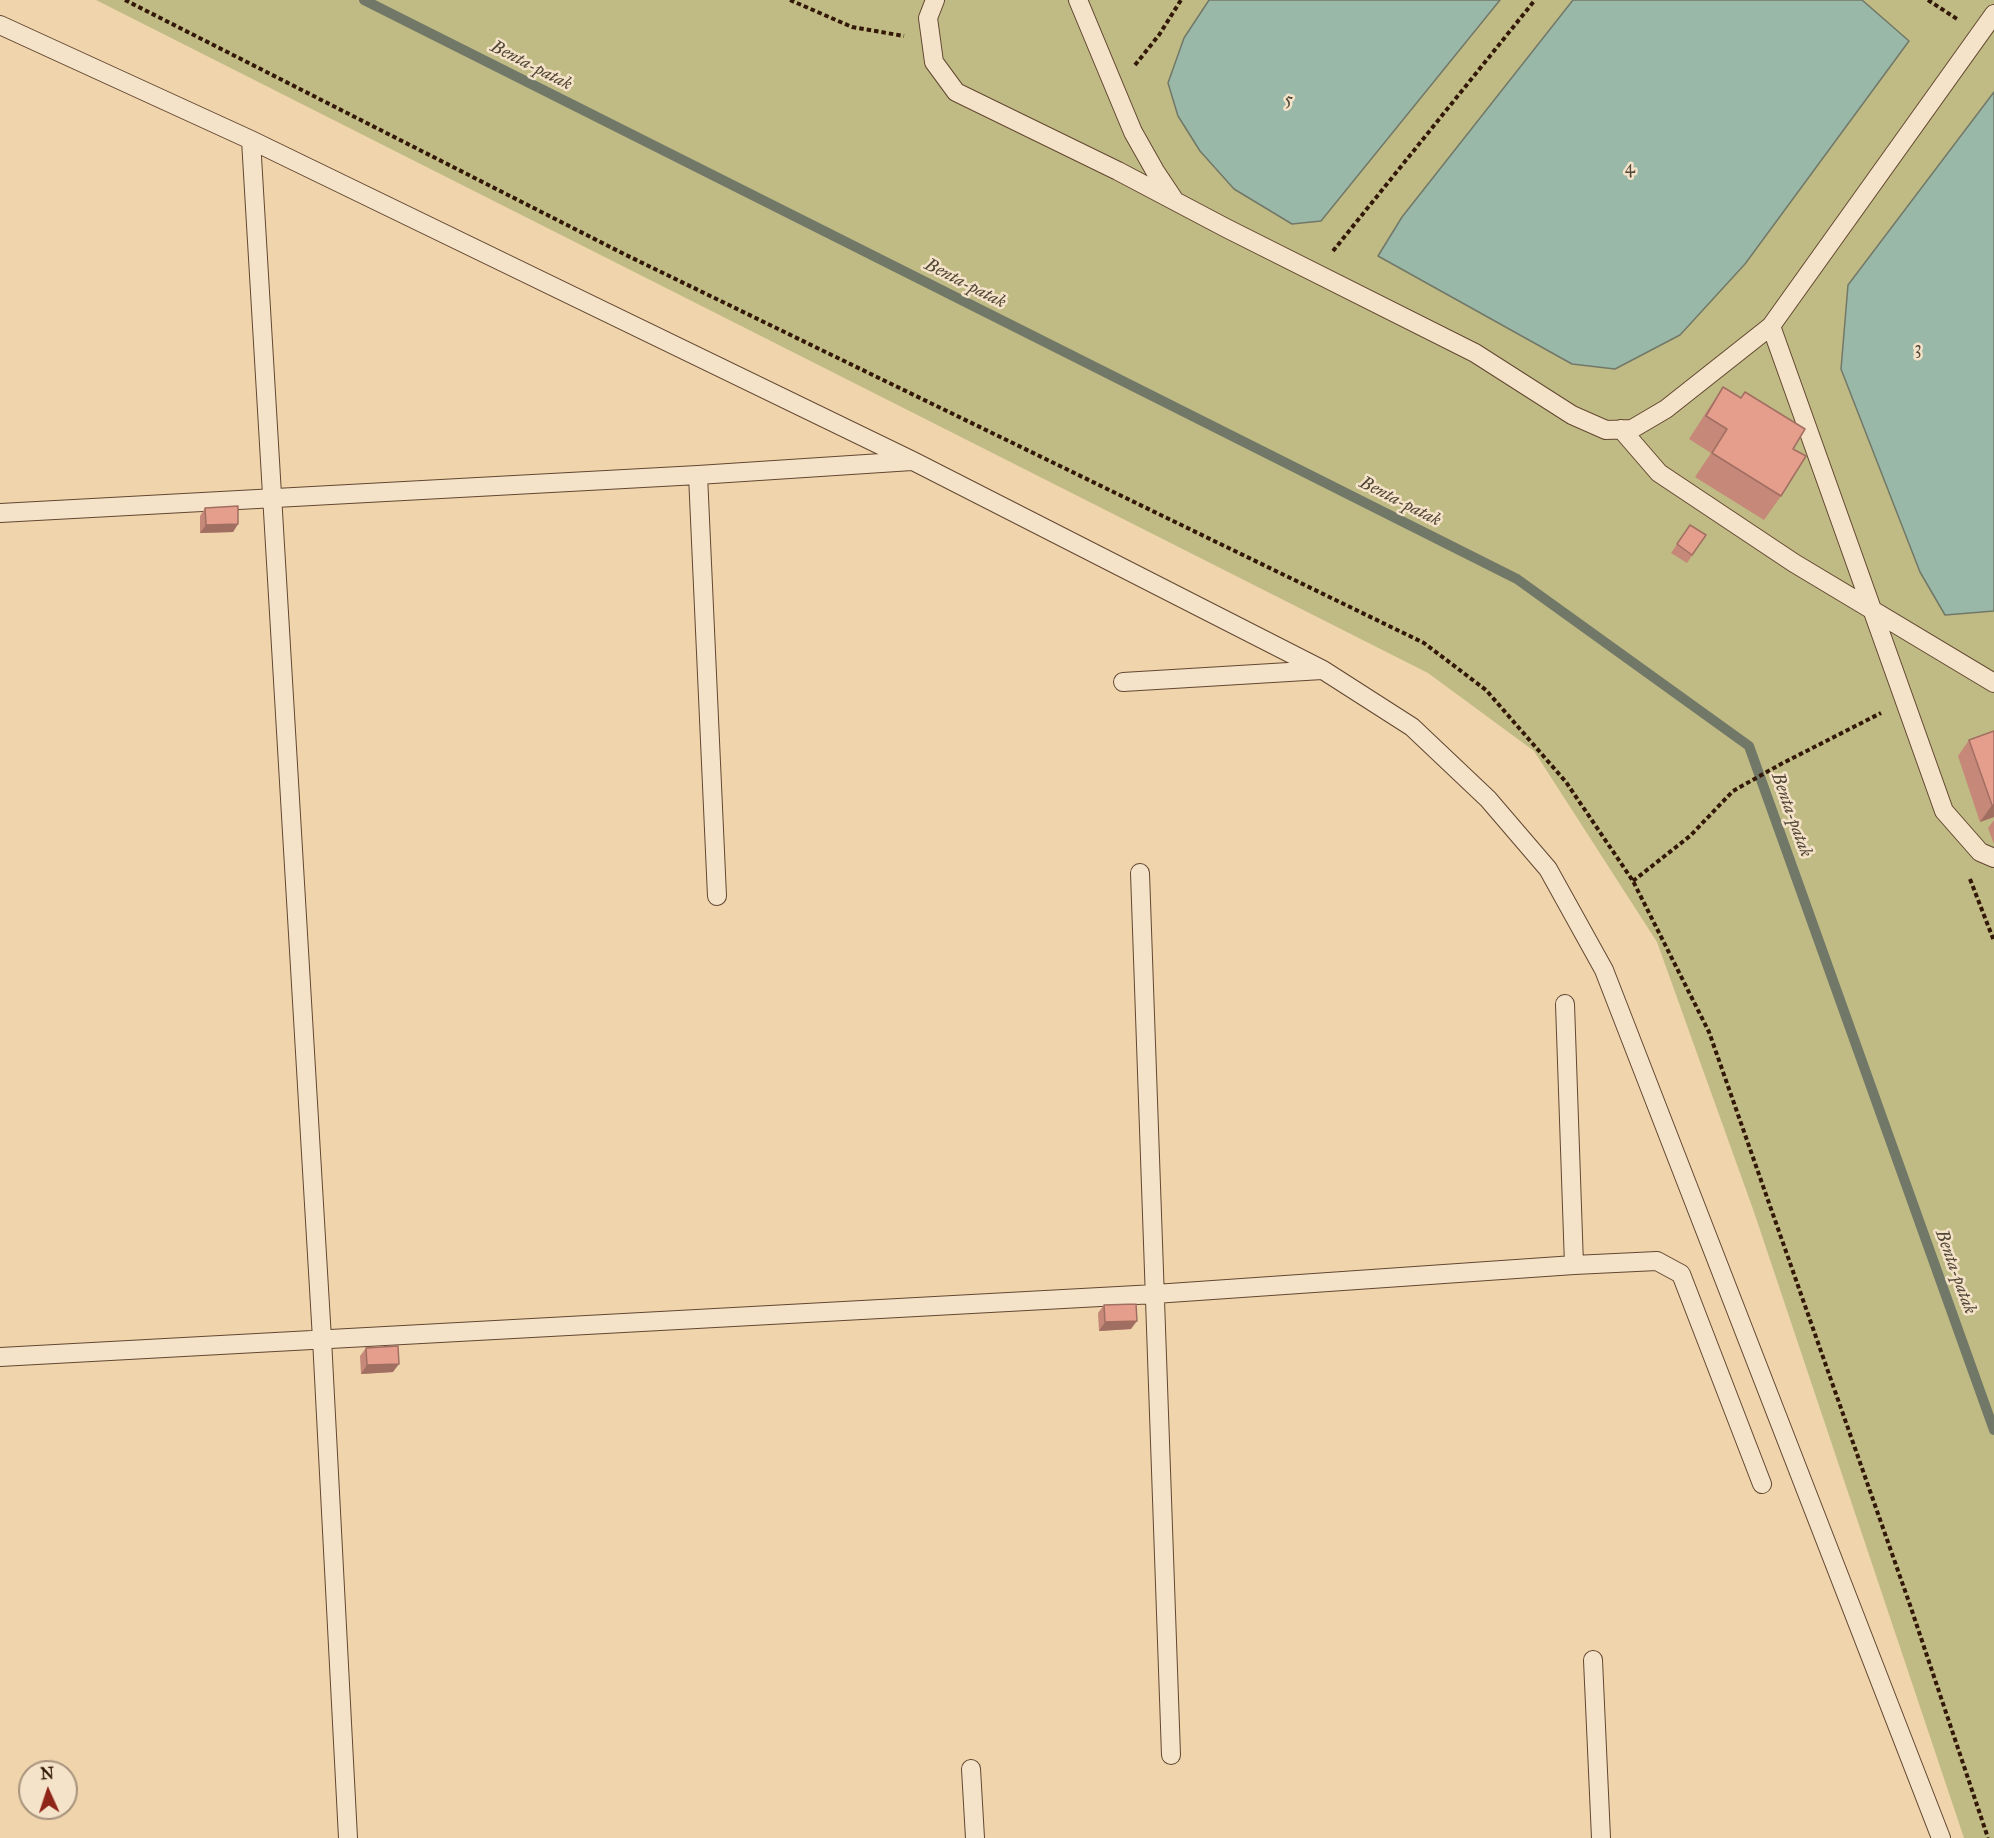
<!DOCTYPE html>
<html>
<head>
<meta charset="utf-8">
<style>
	body { margin:0 }
	#map { position:relative; width:1994px; height:1838px; overflow:hidden; background:#efd4ac; font-family:"IM FELL Great Primer",serif }
	canvas { display:block }
	.north { position:absolute; left:18px; top:1760px; width:60px; height:60px; box-sizing:border-box; background:#f5e3c9; border:2px solid #a7927c; border-radius:50%; rotate:357deg; font-size:16px; font-weight:700; line-height:24px; text-align:center; color:#331808 }
	.north::after { content:''; display:block; margin:auto; width:21px; height:27px; background:#8f2418; clip-path:polygon(50% 0,100% 100%,50% 72%,0 100%) }
</style>
</head>
<body>
<div id="map">
<canvas width="1994" height="1838"></canvas>
<div class="north">N</div>
</div>
<script>
const ctx = document.querySelector('canvas').getContext('2d');
ctx.lineJoin = 'round';
function paint(path, color) {
  ctx.fillStyle = color;
  ctx.fill(path, 'evenodd');
}
function shape(rows) {
  const path = new Path2D();
  for (const r of rows) {
    path.moveTo(r[0], r[1]);
    for (let i = 2; i < r.length; i += 2) path.lineTo(r[i], r[i + 1]);
  }
  return path;
}
function stroke(path, color, width, dash) {
  ctx.strokeStyle = color;
  ctx.lineWidth = width;
  ctx.lineCap = dash ? 'butt' : 'round';
  ctx.setLineDash(dash || []);
  ctx.stroke(path);
}
function drawText(font, color, halo, rows, align = 'center') {
  ctx.font = font + ' "IM FELL Great Primer",serif';
  ctx.lineWidth = 5;
  ctx.setLineDash([]);
  ctx.textBaseline = 'middle';
  ctx.strokeStyle = halo;
  ctx.fillStyle = color;
  for (const [text, x, y, turn = 0] of rows) {
    ctx.save();
    ctx.translate(x, y);
    ctx.rotate((+turn || 0) * Math.PI / 180);
    ctx.textAlign = isNaN(turn) ? turn : align;
    if (halo) ctx.strokeText(text, 0, 0);
    ctx.fillText(text, 0, 0);
    ctx.restore();
  }
}
const green = shape([
	[96,0,1209,0,1184,38,1321,221,1500,0,1573,0,1402,217,1378,256,1680,335,1745,264,1908,41,1862,0,1994,0,1994,92,1848,285,1841,369,1920,572,1945,614,1994,611,1994,1838,1964,1838,1754,1212,1657,942,1534,751,1428,673]
]);
const water = shape([
	[1209,0,1500,0,1321,221,1292,224,1234,189,1200,151,1178,116,1168,83,1184,38,1209,0],
	[1573,0,1862,0,1909,41,1745,264,1680,335,1615,369,1572,364,1378,256,1402,217,1573,0],
	[1994,92,1994,611,1945,615,1920,572,1841,369,1848,285,1994,92]
]);
const stream = shape([
	[364,0,1517,579,1749,746,1994,1430]
]);
const path = shape([
	[125,0,624,254,1424,643,1486,690,1566,782,1633,881,1709,1032,1910,1605,1988,1838],
	[790,0,852,27,904,36],
	[1928,0,1957,19],
	[1135,65,1159,35,1181,0],
	[1333,251,1535,0],
	[1970,879,1994,941],
	[1633,881,1690,836,1733,791,1781,764,1881,713]
]);
const lane = shape([
	[935,0,928,18,934,62,956,92,1118,171,1226,228,1475,353,1572,415,1606,430,1632,429,1666,409,1771,326],
	[1078,0,1133,132,1155,171,1173,198],
	[1994,14,1771,326,1944,811,1980,852,1994,858],
	[0,25,251,140,913,461,1323,670,1412,727,1488,799,1548,869,1604,970,1941,1838],
	[251,140,322,1339,348,1838],
	[1621,429,1659,473,1794,563,1994,683],
	[698,475,717,896],
	[0,513,698,475,912,461],
	[1123,682,1322,670],
	[1140,873,1171,1755],
	[1565,1004,1574,1265],
	[0,1357,1155,1294,1574,1265,1657,1261,1681,1274,1762,1484],
	[1593,1660,1601,1838],
	[971,1769,975,1838]
]);
const wall = shape([
	[1723,387,1793,449,1781,496,1764,520,1695,477,1711,453,1689,439,1707,411],
	[205,508,238,524,233,532,200,533,200,516],
	[1690,525,1706,535,1687,563,1671,553],
	[1994,731,1994,817,1980,822,1958,756,1969,740],
	[1994,820,1994,844,1988,828],
	[1104,1305,1131,1329,1099,1331,1098,1313],
	[366,1348,393,1372,361,1374,360,1356]
]);
const shadedWall = shape([
	[238,524,233,532,200,533,206,525],
	[1992,805,1994,805,1994,817,1980,822],
	[1137,1321,1131,1329,1099,1331,1105,1322],
	[399,1364,393,1372,361,1374,367,1365]
]);
const building = shape([
	[1723,387,1741,398,1745,392,1805,429,1793,449,1806,456,1781,496,1712,453,1727,429,1706,416,1723,387],
	[238,506,238,524,206,525,205,508,238,506],
	[1690,525,1706,535,1692,555,1677,544,1690,525],
	[1994,731,1994,805,1992,805,1969,740,1994,731],
	[1136,1304,1137,1321,1105,1322,1104,1305,1136,1304],
	[398,1346,399,1364,367,1365,366,1348,398,1346]
]);
const waterNames = [
	["Benta-patak",531,66,27],
	["5",1289,101],
	["4",1630,169],
	["Benta-patak",965,284,27],
	["3",1918,350],
	["Benta-patak",1400,502,27],
	["Benta-patak",1791,815,70],
	["Benta-patak",1955,1272,70]
];
paint(green, '#c0bb84');
paint(water, '#9ab8a8');
stroke(water, '#717868', 1.5);
stroke(stream, '#717868', 10);
stroke(lane, '#624731', 20);
stroke(path, '#331808', 4, [4.5, 3]);
stroke(lane, '#f5e3c9', 18);
paint(wall, '#c68878');
paint(shadedWall, '#a16f62');
paint(building, '#e69e8c');
stroke(building, '#a16f62', 1.5);
drawText('italic 18px', '#524838', '#f5e3c9', waterNames);
</script>
</body>
</html>
